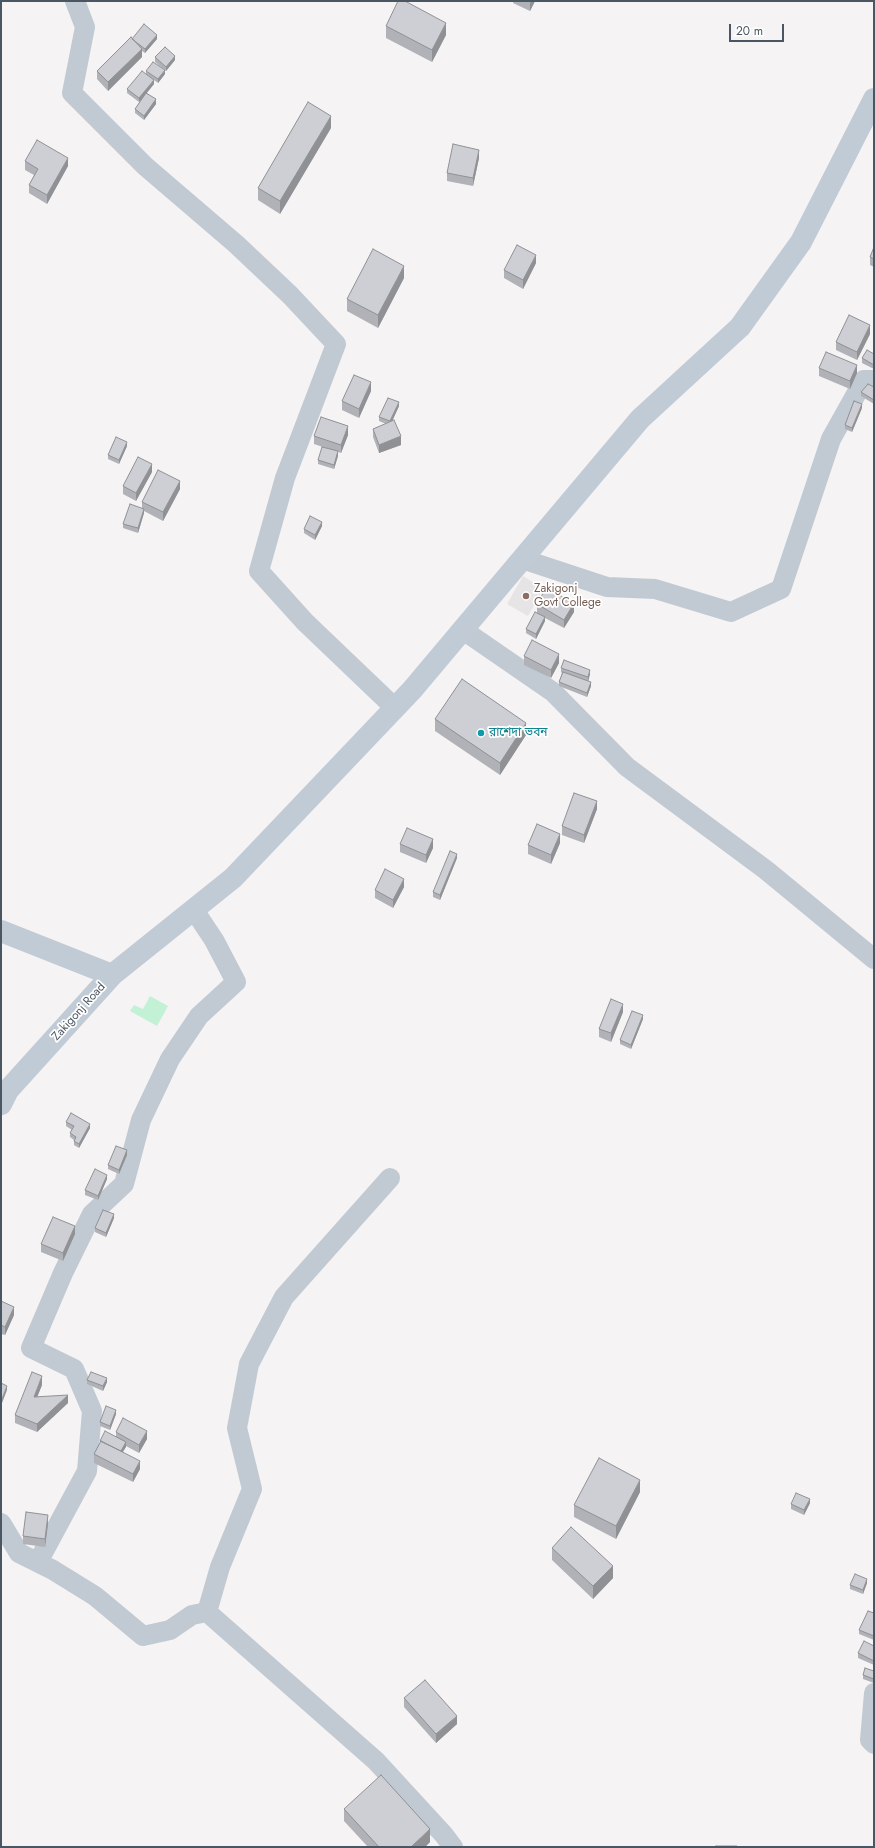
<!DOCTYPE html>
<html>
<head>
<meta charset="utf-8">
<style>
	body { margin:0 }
	#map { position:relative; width:875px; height:1848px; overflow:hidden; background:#f5f3f3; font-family:Jost,sans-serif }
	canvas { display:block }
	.frame { position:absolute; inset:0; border:2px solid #4a5661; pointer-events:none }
	.scale { position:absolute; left:729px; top:24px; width:55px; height:18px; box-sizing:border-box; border:2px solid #4a5661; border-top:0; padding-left:5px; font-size:12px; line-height:14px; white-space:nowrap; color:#4a5661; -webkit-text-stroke:3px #fff; paint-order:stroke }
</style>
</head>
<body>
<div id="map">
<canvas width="875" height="1848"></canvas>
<div class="frame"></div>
<div class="scale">20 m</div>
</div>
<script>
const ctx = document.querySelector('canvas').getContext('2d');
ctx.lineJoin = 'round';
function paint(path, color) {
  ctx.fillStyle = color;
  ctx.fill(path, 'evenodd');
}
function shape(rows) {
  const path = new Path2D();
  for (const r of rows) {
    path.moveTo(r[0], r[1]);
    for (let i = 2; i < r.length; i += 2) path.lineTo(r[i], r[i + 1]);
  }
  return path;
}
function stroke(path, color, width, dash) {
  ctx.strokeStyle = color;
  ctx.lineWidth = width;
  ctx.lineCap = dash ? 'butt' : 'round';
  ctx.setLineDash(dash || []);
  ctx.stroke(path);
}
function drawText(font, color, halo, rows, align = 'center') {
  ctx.font = font + ' Jost,"Noto Sans Bengali",sans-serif';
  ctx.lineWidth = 3.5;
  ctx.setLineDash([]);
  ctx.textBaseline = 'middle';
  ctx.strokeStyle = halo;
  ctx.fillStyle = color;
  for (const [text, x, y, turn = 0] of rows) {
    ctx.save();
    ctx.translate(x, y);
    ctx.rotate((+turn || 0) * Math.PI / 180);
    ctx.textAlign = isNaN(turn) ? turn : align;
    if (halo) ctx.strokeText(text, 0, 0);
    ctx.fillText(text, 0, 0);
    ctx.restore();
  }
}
const education = shape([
	[523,576,544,589,528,616,507,604]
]);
const green = shape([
	[150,996,168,1006,157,1026,130,1011,134,1005,143,1009]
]);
const street = shape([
	[75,1,85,27,72,93,145,166,236,244,290,295,336,344,285,478,259,571,305,622,395,708],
	[522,559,607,587,655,589,731,612,781,589,831,439,864,380,874,380],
	[463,630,553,692,627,767,766,870,874,959],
	[1,1523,19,1553,53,1570,95,1596,143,1636,170,1630,192,1615,207,1612,220,1567,252,1489,237,1428,249,1364,284,1297,390,1178],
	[38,1562,87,1471,92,1411,74,1369,31,1348,63,1273,92,1214,124,1184,141,1120,170,1059,199,1016,236,982,214,940,194,910],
	[207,1612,376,1761,444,1835,453,1847],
	[874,1693,870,1740,874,1744]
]);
const secondary = shape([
	[1,931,112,975],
	[1,1104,8,1090,112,975,233,878,412,690,640,419,740,327,801,242,874,99]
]);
const wall = shape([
	[513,1,535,1,530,11,513,3],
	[386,26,446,35,432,62,386,38],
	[132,39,157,39,145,53,142,51,142,57,108,91,97,79,97,71],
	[155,57,175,60,166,71,155,62],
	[146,71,165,74,158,83,154,80,154,84,147,93,156,104,144,120,135,113,135,109,142,99,139,102,127,93,127,89,146,74],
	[331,128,280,214,258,200,258,188],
	[479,158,473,186,447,181,447,173],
	[25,161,68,166,47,204,29,193,29,185,34,175,25,170],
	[874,247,874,267,870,265,870,257],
	[536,263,523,289,504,278,504,270],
	[404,278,378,328,347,311,347,299],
	[870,334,857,360,836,350,836,342],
	[874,354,874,369,862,363,862,358],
	[819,368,857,373,850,389,819,376],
	[874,387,874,404,861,396,861,392],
	[371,391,359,418,342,410,342,401],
	[399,406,392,421,401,445,379,453,373,437,373,429,386,424,379,421,379,417],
	[862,408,852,432,845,429,845,425],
	[348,435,341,453,338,452,338,456,334,469,318,464,318,460,323,447,314,444,314,436],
	[127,446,119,464,108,459,108,455],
	[152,472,136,501,123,494,123,486],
	[180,489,163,521,144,511,144,513,138,533,123,528,123,524,142,508,142,502],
	[322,526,315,540,304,533,304,529],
	[537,604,574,612,564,628,545,618,545,621,536,639,526,633,526,629,537,613],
	[524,656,559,663,551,678,524,665],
	[561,668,590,674,588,681,591,686,587,697,559,686,559,682,562,673,561,672],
	[435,719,526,735,500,775,435,731],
	[597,809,584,843,562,835,562,826],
	[560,843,551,864,528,854,528,845],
	[400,844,433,848,426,863,400,852],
	[457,858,440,900,433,897,433,892],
	[404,887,393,908,375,898,375,890],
	[623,1012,611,1042,599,1037,599,1029],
	[643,1019,631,1049,620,1044,620,1040],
	[66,1122,90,1128,79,1148,74,1145,74,1140,70,1137,70,1133,72,1130,66,1126],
	[127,1155,119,1174,108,1169,108,1165],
	[107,1179,98,1200,85,1195,85,1190],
	[114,1218,106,1237,95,1232,95,1228],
	[75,1234,63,1261,41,1252,41,1244],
	[1,1301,14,1315,5,1335,1,1334],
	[87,1380,107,1382,103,1391,87,1384],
	[42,1385,37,1397,68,1403,37,1432,15,1423,15,1415],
	[116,1414,110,1430,100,1426,100,1422],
	[116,1432,147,1439,139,1453,126,1446,123,1452,140,1469,133,1482,94,1463,94,1454,100,1444,100,1441,116,1437],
	[640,1492,616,1539,574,1517,574,1505],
	[810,1503,804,1515,791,1509,791,1504],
	[48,1524,45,1547,23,1544,23,1536],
	[552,1548,613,1578,593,1599,552,1560],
	[867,1583,863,1594,850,1589,850,1585],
	[874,1613,874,1640,859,1634,859,1630],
	[874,1646,874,1665,858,1658,858,1653],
	[874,1671,874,1683,863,1679,863,1675],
	[404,1698,457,1724,436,1743,404,1707],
	[344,1809,430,1842,425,1847,368,1847,344,1821]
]);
const shadedWall = shape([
	[531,1,535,1,530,11,530,3],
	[446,23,446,35,432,62,432,50],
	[157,35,157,39,145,53,145,49],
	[142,49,142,57,108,91,108,82],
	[175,56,175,60,166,71,166,67],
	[165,70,165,74,158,83,158,79],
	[154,80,154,84,139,102,139,98],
	[156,99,156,104,144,120,144,116],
	[331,116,331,128,280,214,280,201],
	[479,150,479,158,473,186,473,178],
	[68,158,68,166,47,204,47,195],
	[536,255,536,263,523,289,523,280],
	[404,266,404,278,378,328,378,315],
	[870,325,870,334,857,360,857,352],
	[857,365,857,373,850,389,850,381],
	[371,382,371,391,359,418,359,409],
	[399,402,399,406,390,426,390,421],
	[862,404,862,408,852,432,852,428],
	[348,426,348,435,341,453,341,445],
	[401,436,401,445,379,453,379,445],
	[127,442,127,446,119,464,119,460],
	[338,451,338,456,334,469,334,465],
	[152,464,152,472,136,501,136,493],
	[180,481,180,489,163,521,163,512],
	[144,509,144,513,138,533,138,528],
	[322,522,322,526,315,540,315,535],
	[574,603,574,612,564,628,564,620],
	[545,617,545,621,536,639,536,634],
	[559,654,559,663,551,678,551,670],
	[590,670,590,674,588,682,588,677],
	[591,682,591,686,587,697,587,693],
	[526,723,526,735,500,775,500,763],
	[597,801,597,809,584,843,584,835],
	[560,834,560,843,551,864,551,855],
	[433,839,433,848,426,863,426,855],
	[457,854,457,858,440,900,440,895],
	[404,879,404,887,393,908,393,900],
	[623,1004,623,1012,611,1042,611,1033],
	[643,1015,643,1019,631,1049,631,1045],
	[90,1124,90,1128,79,1148,79,1144],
	[127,1150,127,1155,119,1174,119,1170],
	[107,1175,107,1179,98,1200,98,1196],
	[114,1214,114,1218,106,1237,106,1233],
	[75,1226,75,1234,63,1261,63,1253],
	[14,1307,14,1315,5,1335,5,1327],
	[42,1376,42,1385,34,1405,34,1397],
	[107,1378,107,1382,103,1391,103,1386],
	[7,1386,7,1390,2,1403,2,1399],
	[68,1395,68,1403,37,1432,37,1424],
	[116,1410,116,1414,110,1430,110,1426],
	[147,1431,147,1439,139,1453,139,1445],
	[126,1442,126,1447,120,1456,120,1452],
	[140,1461,140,1469,133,1482,133,1474],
	[640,1480,640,1492,616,1539,616,1526],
	[810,1499,810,1503,804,1515,804,1510],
	[48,1515,48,1524,45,1547,45,1539],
	[613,1566,613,1578,593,1599,593,1586],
	[867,1579,867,1583,863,1594,863,1590],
	[457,1716,457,1724,436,1743,436,1734],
	[430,1829,430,1842,425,1847,411,1847]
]);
const building = shape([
	[398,1,405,1,446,23,432,50,386,26,398,1],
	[144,24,157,35,145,49,132,39,144,24],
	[131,37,142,49,108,82,97,71,131,37],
	[165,47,175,56,166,67,155,57,165,47],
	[153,62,165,70,158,79,146,71,153,62],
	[142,71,154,80,139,98,127,89,142,71],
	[146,93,156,99,144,116,135,109,146,93],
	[308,102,331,116,280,201,258,188,308,102],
	[37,140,68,158,47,195,29,185,38,169,25,161,37,140],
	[453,144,479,150,473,178,447,173,453,144],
	[517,245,536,255,523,280,504,270,517,245],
	[874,247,874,259,870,257,874,247],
	[373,249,404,266,378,315,347,299,373,249],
	[849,315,870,325,857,352,836,342,849,315],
	[867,350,874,354,874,365,862,358,867,350],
	[826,352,857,365,850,381,819,368,826,352],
	[354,375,371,382,359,409,342,401,354,375],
	[868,384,874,387,874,400,861,392,868,384],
	[388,398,399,402,390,421,379,417,388,398],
	[854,401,862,404,852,428,845,425,854,401],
	[321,417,348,426,341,445,314,436,321,417],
	[394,420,401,436,379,445,373,429,394,420],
	[116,437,127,442,119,460,108,455,116,437],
	[322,447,338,451,334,465,318,460,322,447],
	[138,457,152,464,136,493,123,486,138,457],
	[158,470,180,481,163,512,142,502,158,470],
	[130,504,144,509,138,528,123,524,130,504],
	[310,516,322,522,315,535,304,529,310,516],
	[546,588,574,603,564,620,537,604,546,588],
	[535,612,545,617,536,634,526,629,535,612],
	[532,640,559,654,551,670,524,656,532,640],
	[564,660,590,670,588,677,561,668,564,660],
	[563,672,591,682,587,693,559,682,563,672],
	[462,679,526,723,500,763,435,719,462,679],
	[574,793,597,801,584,835,562,826,574,793],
	[537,824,560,834,551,855,528,845,537,824],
	[407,828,433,839,426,855,400,844,407,828],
	[450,851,457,854,440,895,433,892,450,851],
	[385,869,404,879,393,900,375,890,385,869],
	[611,999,623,1004,611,1033,599,1029,611,999],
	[632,1011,643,1015,631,1045,620,1040,632,1011],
	[71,1113,90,1124,79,1144,74,1141,76,1137,70,1133,74,1126,66,1122,71,1113],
	[116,1146,127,1150,119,1170,108,1165,116,1146],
	[95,1169,107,1175,98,1196,85,1190,95,1169],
	[103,1210,114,1214,106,1233,95,1228,103,1210],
	[53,1217,75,1226,63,1253,41,1244,53,1217],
	[1,1301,14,1307,5,1327,1,1325,1,1301],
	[32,1372,42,1376,34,1397,68,1395,37,1424,15,1415,32,1372],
	[91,1372,107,1378,103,1386,87,1380,91,1372],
	[1,1383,7,1386,2,1399,1,1399,1,1383],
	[106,1406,116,1410,110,1426,100,1422,106,1406],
	[123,1418,147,1431,139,1445,116,1432,123,1418],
	[105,1431,126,1442,121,1451,100,1441,105,1431],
	[101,1441,140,1461,133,1474,94,1454,101,1441],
	[599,1458,640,1480,616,1526,574,1505,599,1458],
	[796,1493,810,1499,804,1510,791,1504,796,1493],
	[26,1512,48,1515,45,1539,23,1536,26,1512],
	[571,1527,613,1566,593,1586,552,1548,571,1527],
	[855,1574,867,1579,863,1590,850,1585,855,1574],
	[868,1611,874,1613,874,1636,859,1630,868,1611],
	[864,1641,874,1646,874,1661,858,1653,864,1641],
	[865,1668,874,1671,874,1679,863,1675,865,1668],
	[425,1680,457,1716,436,1734,404,1698,425,1680],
	[381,1775,430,1829,411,1847,379,1847,344,1809,381,1775],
	[716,1846,737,1846,737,1847,716,1847,716,1846]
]);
const markers = [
	[526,596,4,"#8d6e63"],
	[481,733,4,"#0f9aa8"]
];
const educationNames = [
	["Zakigonj",534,589],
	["Govt College",534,603]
];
const cultureNames = [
	["রাশেদা ভবন",489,733]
];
const streetNames = [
	["Zakigonj Road",79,1012,-48]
];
paint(education, '#e6e4e5');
paint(green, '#c3f1d5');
stroke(street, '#c1cad2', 20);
stroke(secondary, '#c1cbd6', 22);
paint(wall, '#b0b2b7');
paint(shadedWall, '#909195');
paint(building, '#cdcfd5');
stroke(building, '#909195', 1);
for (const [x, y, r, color] of markers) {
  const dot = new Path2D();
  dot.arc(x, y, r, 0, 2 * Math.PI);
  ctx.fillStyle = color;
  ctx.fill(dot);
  stroke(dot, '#fff', 1.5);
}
drawText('12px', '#785e54', '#fff', educationNames, 'left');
drawText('12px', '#0d838f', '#fff', cultureNames, 'left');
drawText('12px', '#4a5661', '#fff', streetNames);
</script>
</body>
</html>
